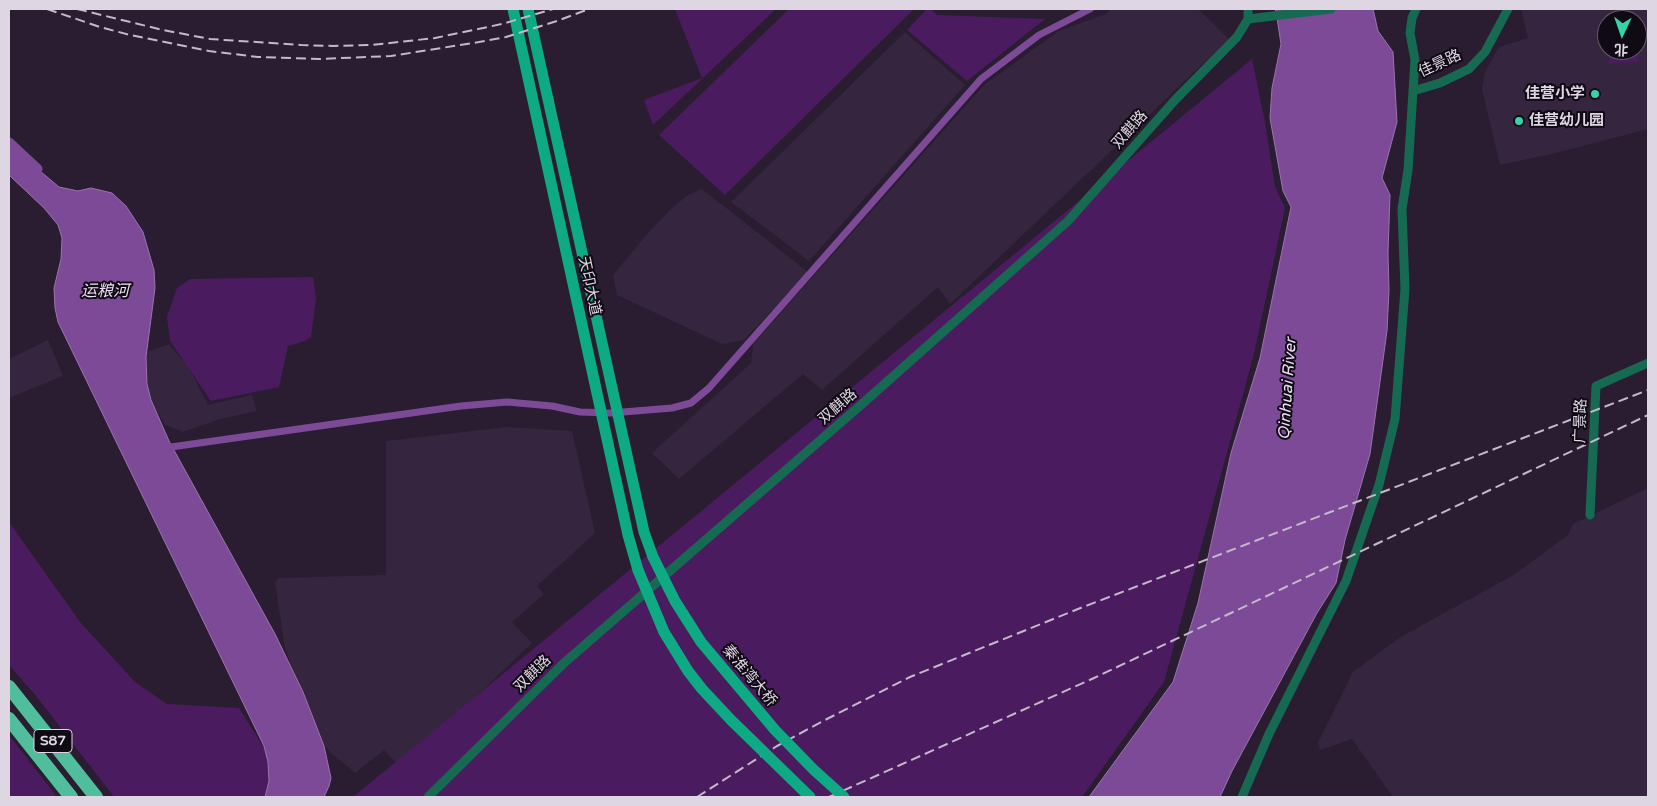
<!DOCTYPE html>
<html>
<head>
<meta charset="utf-8">
<style>
	body { margin:0 }
	#map { position:relative; width:1657px; height:806px; overflow:hidden; background:#2a1d31; font-family:"Varela Round","Noto Sans SC",sans-serif }
	canvas { display:block }
	.frame { position:absolute; inset:0; border:10px solid #dfd6e4; pointer-events:none }
	.north { position:absolute; left:1597px; top:10px; width:50px; height:50px; box-sizing:border-box; background:#0f0a13; border:1px solid #625c67; border-radius:50%; rotate:183deg; font-size:14px; font-weight:700; line-height:20px; text-align:center; color:#dfd6e4 }
	.north::after { content:''; display:block; margin:auto; width:18px; height:22px; background:#33d4a8; clip-path:polygon(50% 0,100% 100%,50% 72%,0 100%) }
</style>
</head>
<body>
<div id="map">
<canvas width="1657" height="806"></canvas>
<div class="frame"></div>
<div class="north">北</div>
</div>
<script>
const ctx = document.querySelector('canvas').getContext('2d');
ctx.lineJoin = 'round';
function paint(path, color) {
  ctx.fillStyle = color;
  ctx.fill(path, 'evenodd');
}
function shape(rows) {
  const path = new Path2D();
  for (const r of rows) {
    path.moveTo(r[0], r[1]);
    for (let i = 2; i < r.length; i += 2) path.lineTo(r[i], r[i + 1]);
  }
  return path;
}
function stroke(path, color, width, dash) {
  ctx.strokeStyle = color;
  ctx.lineWidth = width;
  ctx.lineCap = dash ? 'butt' : 'round';
  ctx.setLineDash(dash || []);
  ctx.stroke(path);
}
function drawText(font, color, halo, rows, align = 'center') {
  ctx.font = font + ' "Varela Round","Noto Sans SC",sans-serif';
  ctx.lineWidth = 4;
  ctx.setLineDash([]);
  ctx.textBaseline = 'middle';
  ctx.strokeStyle = halo;
  ctx.fillStyle = color;
  for (const [text, x, y, turn = 0] of rows) {
    ctx.save();
    ctx.translate(x, y);
    ctx.rotate((+turn || 0) * Math.PI / 180);
    ctx.textAlign = isNaN(turn) ? turn : align;
    if (halo) ctx.strokeText(text, 0, 0);
    ctx.fillText(text, 0, 0);
    ctx.restore();
  }
}
const built = shape([
	[1111,9,1198,9,1229,39,950,304,938,287,822,390,803,374,679,479,652,453,751,363,753,344,984,85,1059,31,1106,14],
	[1521,9,1648,9,1648,129,1556,153,1500,165,1482,89,1485,72,1499,47,1528,38],
	[1607,20,1637,20,1637,50,1607,50],
	[905,32,965,85,809,261,731,202],
	[702,189,808,272,744,340,722,344,617,295,613,275,648,233,673,207,688,195],
	[48,340,63,376,9,398,9,359],
	[169,344,189,368,208,405,252,395,257,411,220,419,183,432,165,425,148,396,144,353],
	[507,427,572,431,595,533,537,586,544,594,512,622,532,643,442,729,410,778,384,750,355,773,332,754,311,729,284,643,275,583,278,578,386,575,386,441],
	[1648,488,1648,797,1393,797,1352,739,1320,750,1318,743,1353,672,1399,638,1515,574,1568,535,1573,524]
]);
const green = shape([
	[675,9,776,9,653,125,644,100,702,78],
	[789,9,914,9,725,195,659,135],
	[927,9,931,9,937,15,1045,19,967,81,907,30],
	[1636,16,1636,20,1607,20,1607,39,1606,18],
	[1637,38,1639,62,1609,64,1608,50,1637,50],
	[1252,59,1265,122,1275,187,1285,208,1254,354,1164,682,1082,797,353,797],
	[313,277,316,298,311,337,305,341,288,346,279,387,211,401,170,341,167,317,177,288,190,279],
	[9,522,80,622,135,682,167,704,239,708,268,754,272,794,268,797,114,797,37,697,9,665],
	[9,735,57,797,9,797]
]);
const water = shape([
	[1274,9,1373,9,1378,31,1393,52,1397,122,1382,178,1390,195,1388,253,1389,290,1387,331,1370,454,1345,540,1336,583,1317,613,1232,771,1220,797,1089,797,1173,682,1198,603,1231,453,1260,358,1291,207,1283,191,1270,118,1272,88,1281,44,1276,11,1274,9],
	[9,145,59,187,78,191,91,188,112,193,126,206,143,232,154,270,155,288,146,357,147,384,151,400,169,441,275,634,303,692,324,746,331,778,329,786,324,797,265,797,269,781,268,762,264,746,58,322,55,308,54,288,61,259,62,238,58,225,44,208,9,175,9,145]
]);
const canal = shape([
	[164,448,461,406,507,402,552,406,580,412,611,413,672,408,691,403,709,388,981,79,1039,35,1090,9]
]);
const river = shape([
	[9,143,37,169]
]);
const minor = shape([
	[1248,9,1248,19],
	[1248,19,1331,9],
	[1413,91,1440,83,1469,69,1485,52,1508,9],
	[1590,515,1596,386,1648,363],
	[428,797,564,663,862,404,1068,221,1175,100,1237,37,1248,19],
	[1242,797,1269,734,1346,581,1379,485,1395,419,1405,289,1402,209,1408,170,1415,60,1410,33,1412,18,1416,9]
]);
const major = shape([
	[513,9,628,535,638,570],
	[528,9,644,532,653,557]
]);
const highway = shape([
	[9,687,96,797],
	[9,719,71,797]
]);
const rail = shape([
	[47,9,100,27,130,35,209,51,258,57,320,59,391,56,479,42,506,37,557,21,589,9],
	[77,9,163,30,210,39,301,45,333,46,372,45,435,38,502,24,553,9],
	[697,797,777,746,823,721,910,677,1078,609,1648,390],
	[829,797,1094,678,1648,415]
]);
const majorBridge = shape([
	[653,557,675,601,701,642,775,730,814,770,844,797],
	[638,570,664,632,688,671,702,689,731,720,810,797]
]);
const markers = [
	[1595,94,5,"#33d4a8"],
	[1519,121,5,"#33d4a8"]
];
const shields = [
	[53,741,38]
];
const shieldNames = [
	["S87",53,741]
];
const streetNames = [
	["佳景路",1440,64,-25],
	["双麒路",1130,130,-49],
	["天印大道",589,286,78],
	["双麒路",838,407,-41],
	["广景路",1581,421,-88],
	["双麒路",533,674,-45],
	["秦淮湾大桥",749,676,50]
];
const poiNames = [
	["佳营小学",1585,94],
	["佳营幼儿园",1529,121,"left"]
];
const waterNames = [
	["运粮河",105,292],
	["Qinhuai River",1288,389,-86]
];
paint(built, '#35253e');
paint(green, '#4b1b60');
paint(water, '#7d4a97');
stroke(water, '#9a74ae', 1);
stroke(canal, '#7d4a97', 7);
stroke(river, '#7d4a97', 11);
stroke(minor, '#176a52', 9);
stroke(major, '#0eaa84', 11);
stroke(highway, '#50be9c', 14);
stroke(rail, '#c3b9c8', 2, [10, 5]);
stroke(majorBridge, '#0eaa84', 11);
for (const [x, y, r, color] of markers) {
  const dot = new Path2D();
  dot.arc(x, y, r, 0, 2 * Math.PI);
  ctx.fillStyle = color;
  ctx.fill(dot);
  stroke(dot, '#0f0a13', 2);
}
for (const [x, y, w] of shields) {
  const box = new Path2D();
  box.roundRect(x - w / 2, y - 11.5, w, 23, 4);
  ctx.fillStyle = '#0f0a13';
  ctx.fill(box);
  stroke(box, '#dfd6e4', 1);
}
drawText('bold 14px', '#dfd6e4', null, shieldNames);
drawText('15px', '#dfd6e4', '#0f0a13', streetNames);
drawText('bold 15px', '#dfd6e4', '#0f0a13', poiNames, 'right');
drawText('italic 16px', '#ecdef4', '#0f0a13', waterNames);
</script>
</body>
</html>
